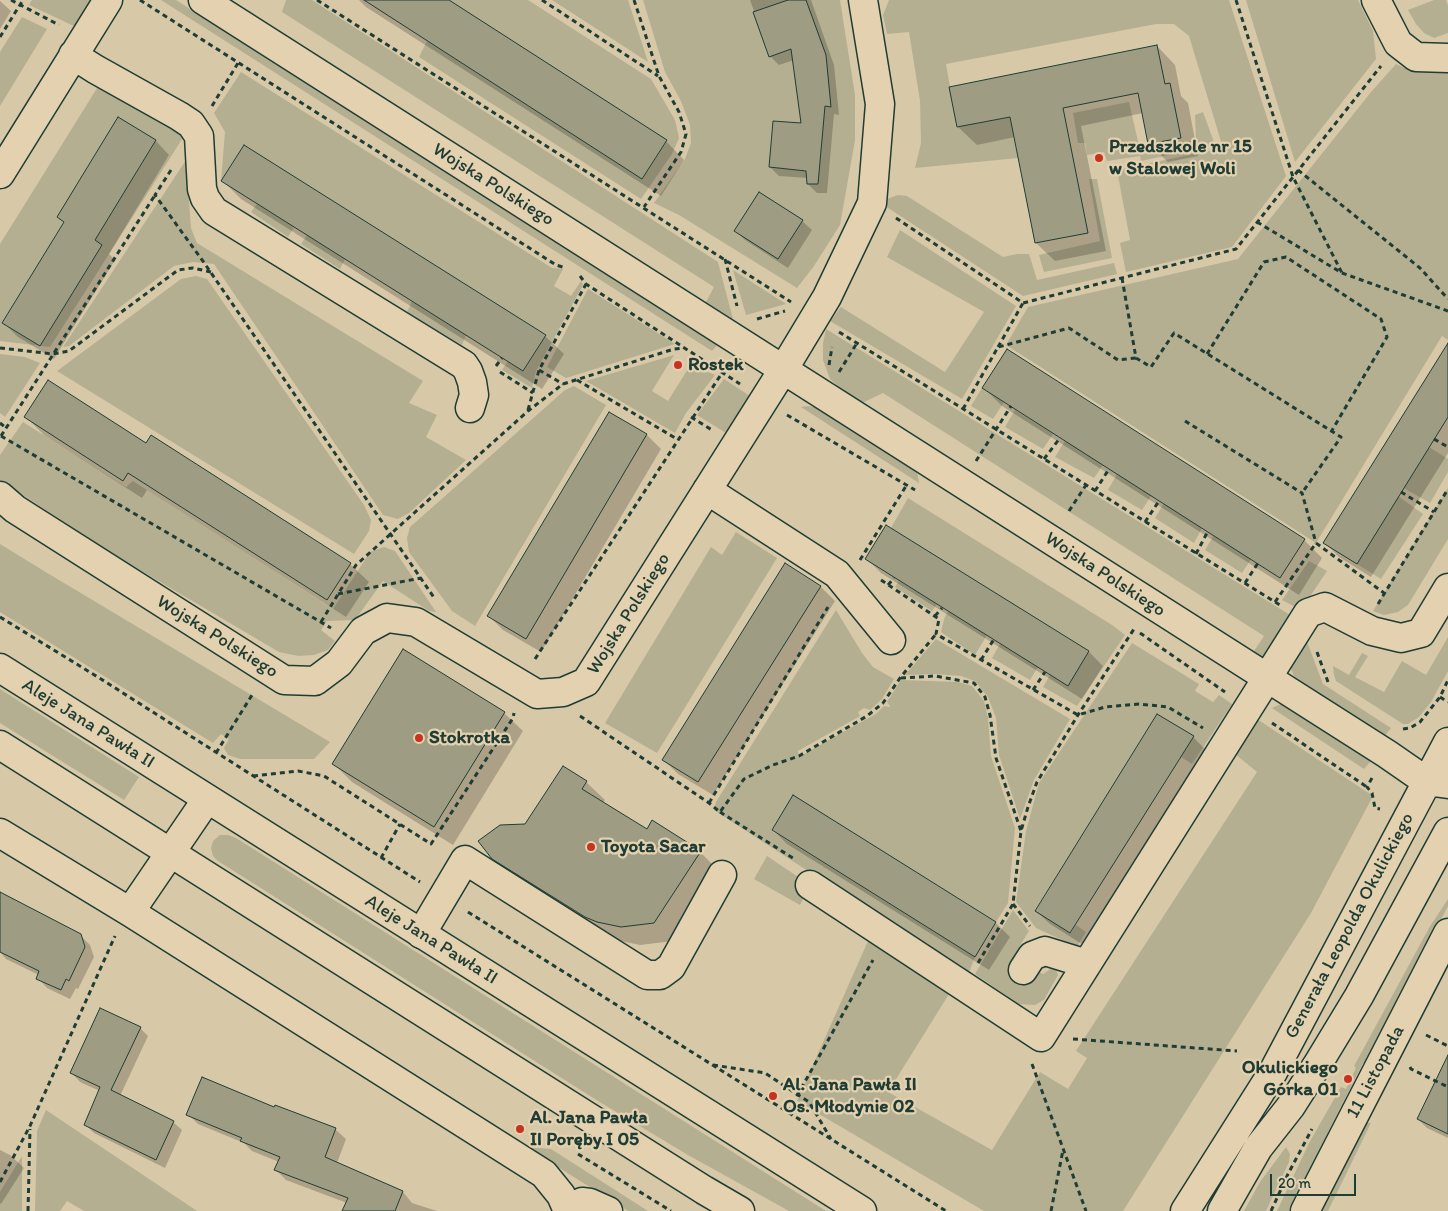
<!DOCTYPE html>
<html>
<head>
<meta charset="utf-8">
<style>
	body { margin:0 }
	#map { position:relative; width:1448px; height:1211px; overflow:hidden; background:#d7c8a8; font-family:Itim,sans-serif }
	canvas { display:block }
	.scale { position:absolute; left:1270px; top:1174px; width:86px; height:22px; box-sizing:border-box; border:2px solid #1f3d34; border-top:0; padding-left:6px; font-size:15px; line-height:18px; white-space:nowrap; color:#1f3d34; -webkit-text-stroke:4px #e3d1af; paint-order:stroke }
</style>
</head>
<body>
<div id="map">
<canvas width="1448" height="1211"></canvas>
<div class="scale">20 m</div>
</div>
<script>
const ctx = document.querySelector('canvas').getContext('2d');
ctx.lineJoin = 'round';
function paint(path, color) {
  ctx.fillStyle = color;
  ctx.fill(path, 'evenodd');
}
function shape(rows) {
  const path = new Path2D();
  for (const r of rows) {
    path.moveTo(r[0], r[1]);
    for (let i = 2; i < r.length; i += 2) path.lineTo(r[i], r[i + 1]);
  }
  return path;
}
function stroke(path, color, width, dash) {
  ctx.strokeStyle = color;
  ctx.lineWidth = width;
  ctx.lineCap = dash ? 'butt' : 'round';
  ctx.setLineDash(dash || []);
  ctx.stroke(path);
}
function drawText(font, color, halo, rows, align = 'center') {
  ctx.font = font + ' Itim,sans-serif';
  ctx.lineWidth = 4.5;
  ctx.setLineDash([]);
  ctx.textBaseline = 'middle';
  ctx.strokeStyle = halo;
  ctx.fillStyle = color;
  for (const [text, x, y, turn = 0] of rows) {
    ctx.save();
    ctx.translate(x, y);
    ctx.rotate((+turn || 0) * Math.PI / 180);
    ctx.textAlign = isNaN(turn) ? turn : align;
    if (halo) ctx.strokeText(text, 0, 0);
    ctx.fillText(text, 0, 0);
    ctx.restore();
  }
}
const green = shape([
	[32,0,93,0,76,27,29,5],
	[161,0,176,0,718,344,712,351],
	[286,0,312,0,718,262,733,319,706,302,714,287,282,12],
	[449,0,528,0,651,79,675,120,679,138,672,154,641,199,419,57,427,41,642,179,667,141],
	[552,0,628,0,648,62],
	[643,0,840,0,855,95,855,140,840,225,814,266,797,288,679,215,654,203,685,159,691,143,690,125,681,101,665,72],
	[773,121,823,125,819,172,769,167],
	[889,0,1229,0,1286,176,1232,247,1126,272,1120,243,1130,240,1117,170,1223,148,1189,36,1174,24,1156,24,946,64,957,127,1010,117,1018,158,915,168,921,143,920,101,909,32,887,34,883,15],
	[1246,0,1358,0,1373,31,1376,59,1295,162],
	[1434,0,1446,0,1448,6,1448,33,1434,38,1424,33,1416,24,1408,10],
	[22,17,47,29,0,106,0,52],
	[1396,64,1409,70,1448,70,1448,340,1442,336,1316,543,1006,345,1028,307,1238,259,1371,92],
	[241,72,552,268,563,269,554,286,571,296,581,281,583,285,536,371,532,388,502,370,508,361,524,371,546,335,244,145,221,181,225,132,214,113],
	[99,85,184,136,50,347,0,341,0,244],
	[118,118,156,141,95,240,102,245,40,346,2,323,64,222,57,217],
	[1129,102,1140,150,1196,140,1195,115,1203,112,1215,145,1141,161,1140,156,1107,161,1104,152,1087,155,1085,143,1078,143,1073,113],
	[186,160,191,228,197,243,423,381,409,403,437,415,426,437,466,460,409,513,398,519,383,515,214,264,193,262,174,266,69,346,63,347],
	[1089,179,1097,179,1112,258,1044,272,1039,255,1100,241],
	[898,195,907,196,1003,257,1017,254,1029,254,1037,280,1114,263,1117,274,1023,296,882,204,887,199],
	[257,204,294,227,288,237,251,212],
	[900,230,1016,306,962,399,830,321,841,307,945,372,984,312,887,257],
	[307,235,345,259,340,269,301,244],
	[733,270,786,304,746,315],
	[196,276,207,279,364,505,371,520,369,531,354,554,57,371,181,279],
	[588,289,675,344,566,378,547,367],
	[412,301,466,335,462,345,407,312],
	[826,329,1295,618,1273,652,1262,656,1252,654,1264,636,883,393,862,403,844,391,830,379,823,360,823,343],
	[0,354,25,357,40,363,5,417,0,413],
	[674,355,652,391,668,401,691,364,715,375,686,413,675,433,586,381],
	[724,379,756,400,734,438,697,415],
	[574,386,606,405,475,626,452,611,409,552,407,538,410,527,565,390],
	[982,388,1004,402,993,419,971,406],
	[808,406,818,408,917,471,919,483,801,407],
	[1015,410,1053,434,1043,449,1005,427],
	[23,422,126,487,133,481,333,609,370,552,384,547,395,551,436,612,429,611,383,581,355,620,327,621,321,630,335,641,328,650,314,655,298,656,279,652,116,556,0,480,0,455],
	[1065,441,1103,465,1094,478,1055,457],
	[1429,447,1448,459,1448,472,1430,503,1402,487],
	[1117,474,1151,496,1142,510,1108,490],
	[1448,488,1448,539,1408,605,1398,612,1384,615,1373,611],
	[1398,496,1423,514,1381,579,1357,564],
	[908,498,1112,625,1125,635,1077,706,1043,687,1050,675,1068,686,1089,651,891,528],
	[1164,503,1202,528,1194,543,1155,518],
	[736,532,777,558,657,753,605,723,711,547,722,555],
	[1214,535,1251,559,1242,573,1205,550],
	[0,544,44,571,330,742,314,759,240,759,228,755,224,748,229,739,221,734,213,743,0,612],
	[1309,561,1327,571,1301,610,1282,600],
	[899,581,937,604,932,611,895,587],
	[836,610,862,653,873,667,894,679,882,699,870,710,864,708,858,712,860,716,798,751,799,757,861,722,876,714,884,706,890,707,890,706,887,702,901,680,958,682,972,686,984,701,988,718,991,756,1015,828,1008,903,996,922,793,796,772,831,975,957,968,975,714,810,716,802],
	[948,611,987,635,975,655,941,632,944,619],
	[1448,637,1448,671,1431,702,1419,717,1408,724,1403,724,1336,681,1334,675,1333,666,1349,675,1362,653,1368,656,1355,677,1384,692,1402,661,1426,675],
	[936,639,1070,719,1034,780,1020,819,999,755,996,718,988,697,975,681,961,676,935,674,905,675],
	[1306,639,1323,684,1391,728,1384,737,1310,688,1294,676,1289,664],
	[1132,643,1199,684,1195,691,1213,702,1219,695,1232,704,1192,764,1181,757,1193,736,1157,714,1035,910,1071,933,1076,925,1086,932,1077,947,1036,928,1016,902,1026,831,1039,783],
	[1000,644,1038,667,1030,680,992,658],
	[0,689,139,777,124,800,0,723],
	[1281,704,1371,761,1364,769,1272,708],
	[1257,719,1373,796,1311,913,1123,1211,984,1211,797,1101,872,932,954,986,888,1092,992,1150,1040,1072,1068,1089,1087,1058,1076,1051,1257,772,1235,754],
	[220,835,228,835,236,838,826,1211,789,1211,688,1155,598,1101,218,861,213,856,211,848,213,841],
	[767,856,810,885,800,905,754,879],
	[1448,899,1448,906,1377,1041,1379,1052,1374,1061,1363,1063,1328,1132,1333,1142,1299,1211,1277,1211,1309,1143,1341,1087,1346,1089,1356,1068,1354,1066,1429,928],
	[1013,910,1029,931,1013,957,1043,974,1055,966,1058,975,1044,1000,1035,1005,1019,1004,975,974],
	[46,1110,197,1211,84,1211,67,1201,60,1211,35,1211,37,1131],
	[1358,1122,1371,1123,1328,1211,1314,1211],
	[526,1147,551,1149,648,1211,628,1211],
	[1286,1147,1290,1154,1289,1162,1266,1211,1244,1211,1260,1182],
	[22,1156,22,1211,0,1211,0,1192]
]);
const shadow = shape([
	[359,0,446,0,666,141,684,160,661,196,366,7],
	[750,0,811,0,834,65,839,115,834,114,827,193,817,193,808,184,808,178,779,176,770,167,802,124,794,60,779,65,770,56],
	[0,1,11,11,0,29],
	[1157,46,1175,65,1181,96,1188,103,1198,156,1168,162,1149,144,1143,113,1081,126,1106,251,1055,261,1036,243,1015,137,977,145,958,127],
	[119,119,156,141,169,155,109,254,115,260,54,359,18,337,4,323,65,223,59,217],
	[223,181,545,336,564,354,542,389,241,199],
	[760,194,802,221,812,230,788,268,745,240,736,231],
	[1448,349,1448,453,1371,577,1339,557,1325,543],
	[984,388,1304,540,1322,558,1299,595,1002,406],
	[609,413,647,435,661,449,541,652,503,630,489,616],
	[26,417,147,445,350,564,369,582,346,617,147,490,142,498,44,435],
	[887,526,1089,652,1103,666,1082,699,881,573,867,559],
	[821,587,835,601,713,795,678,774,664,760],
	[504,713,523,731,453,845,352,782,334,764],
	[1193,737,1207,751,1085,946,1050,924,1036,911],
	[586,782,605,800,603,803,648,831,700,852,718,870,673,941,640,945,616,940,512,877,493,858,525,826],
	[794,797,996,923,1010,937,989,970,787,844,773,830],
	[0,903,80,935,90,945,94,957,78,989,76,988,70,999,47,988,38,978,39,975,6,959,0,952],
	[140,1028,148,1036,120,1096,173,1122,182,1130,165,1168,94,1133,85,1124,100,1091,80,1082,72,1073],
	[1448,1093,1448,1138,1427,1128,1418,1119],
	[275,1107,336,1130,346,1139,337,1163,403,1192,412,1203,437,1211,349,1211,347,1203,286,1180,276,1170,279,1162,252,1151,244,1143,198,1124,188,1114,275,1109],
	[0,1150,10,1155,24,1168,1,1204,0,1203]
]);
const building = shape([
	[364,0,449,0,667,140,642,179,364,0],
	[788,0,806,0,826,55,831,107,825,106,818,184,807,184,806,171,769,167,773,121,801,123,791,49,769,57,753,12,788,0],
	[1157,45,1165,84,1170,83,1181,138,1148,144,1138,93,1063,108,1088,233,1035,243,1010,117,957,127,949,87,1157,45],
	[118,117,156,140,95,240,102,245,40,346,2,323,64,222,57,217,118,117],
	[244,145,546,335,523,371,221,181,244,145],
	[759,192,803,220,778,259,734,231,759,192],
	[1448,343,1448,417,1357,564,1323,543,1448,343],
	[1007,349,1305,539,1280,578,982,388,1007,349],
	[48,380,146,443,151,435,351,563,327,600,128,473,123,481,24,417,48,380],
	[609,412,647,434,526,639,487,616,609,412],
	[886,525,1089,651,1068,686,865,559,886,525],
	[785,563,821,586,698,782,662,760,785,563],
	[403,649,505,712,434,827,332,764,403,649],
	[1157,714,1194,736,1070,933,1035,911,1157,714],
	[563,766,587,781,582,789,647,829,652,820,701,851,654,923,621,927,597,922,585,917,492,859,478,841,500,825,525,824,563,766],
	[793,795,996,922,975,957,772,830,793,795],
	[0,892,81,934,85,947,69,981,66,979,61,990,36,979,39,971,0,952,0,892],
	[100,1008,141,1027,111,1090,174,1121,156,1160,84,1125,100,1087,70,1073,100,1008],
	[1448,1055,1448,1134,1417,1119,1448,1055],
	[202,1077,274,1107,275,1105,336,1128,325,1157,403,1191,395,1211,342,1211,348,1198,274,1170,280,1157,240,1141,242,1138,186,1115,202,1077]
]);
const path = shape([
	[11,0,59,25],
	[140,0,556,265,566,268],
	[317,0,791,302],
	[542,0,658,76],
	[634,0,659,76,679,112,686,134,681,152,644,207],
	[1236,0,1293,177,1342,273],
	[0,37,23,0],
	[212,106,238,63],
	[171,170,155,195,205,264,435,599],
	[1298,170,1420,268,1448,299],
	[896,218,1023,303,1236,249,1381,66],
	[1257,222,1342,273,1448,311],
	[725,259,737,306],
	[580,276,586,284,740,384],
	[1122,278,1136,358,1151,367,1174,333,1341,437,1302,493],
	[757,319,785,311],
	[839,332,1280,605],
	[998,347,1023,303],
	[0,348,53,354,69,351,178,270,193,268,211,272],
	[1207,354,1264,262,1286,257,1381,319,1387,337,1331,432],
	[829,365,832,347],
	[496,366,502,358],
	[539,370,563,384],
	[500,372,533,393],
	[839,372,857,343],
	[577,380,677,439],
	[963,409,998,347,1006,345,1069,328,1118,360,1136,358],
	[528,410,539,370,586,284],
	[787,415,915,490],
	[691,417,712,430],
	[1185,421,1302,493,1316,543],
	[0,423,6,428],
	[1,436,331,628],
	[1,436,155,195],
	[1434,439,1448,447],
	[1044,459,1060,438],
	[976,461,1011,406],
	[1095,491,1109,469],
	[1401,492,1434,512],
	[1069,511,1086,485],
	[1145,522,1159,501],
	[1196,554,1208,531],
	[860,560,906,486],
	[881,580,939,619,936,634,1078,715,1105,707,1139,704,1168,707,1203,728],
	[1245,583,1258,563],
	[888,585,894,578],
	[338,594,421,578],
	[1275,602,1316,543,1384,593],
	[1378,604,1448,489],
	[935,616,942,608],
	[0,617,101,679,420,882],
	[321,622,356,565,528,411,563,384,674,349,684,348],
	[1140,633,1225,692],
	[1317,652,1328,682],
	[535,659,722,373],
	[981,660,994,639],
	[901,678,935,676,974,683,985,697,990,715,996,758,1021,831],
	[1033,690,1045,672],
	[1440,697,1448,702],
	[580,716,709,803,720,812,744,779,773,765,799,756,867,716,883,703,900,678,936,634],
	[1272,723,1367,787],
	[1403,729,1410,728,1420,722,1440,697,1448,680],
	[216,753,252,695],
	[253,776,298,771,324,776,431,844,513,718,514,713],
	[1372,778,1367,787,1372,793,1375,808,1380,809],
	[709,803,828,607],
	[720,812,796,860],
	[381,858,400,824],
	[1013,904,1030,926],
	[468,912,946,1211],
	[978,963,1013,904,1021,831,1028,807,1037,782,1078,715,1134,629],
	[1426,1035,1448,1046],
	[1073,1039,1237,1051],
	[1032,1064,1086,1211],
	[713,1065,765,1073,809,1102,831,1139],
	[1410,1067,1411,1069,1448,1087],
	[788,1112,873,960],
	[578,1154,671,1211],
	[0,1182,30,1126,115,936],
	[28,1211,30,1129],
	[1051,1211,1063,1150],
	[1271,1211,1288,1174,1312,1129]
]);
const minor = shape([
	[203,0,1387,754,1426,781,1448,784],
	[1376,0,1398,43,1416,57,1448,58],
	[73,55,95,69,179,116,191,124,199,136,202,189,205,198,214,211,464,365,468,371,472,382,474,395,470,408],
	[0,174,108,0],
	[707,490,837,574,891,640],
	[0,496,15,509,284,680,315,681,339,663,363,631,387,618,416,622,537,694,563,692,586,682,783,370,827,297,872,203,880,104,863,0],
	[0,833,130,912,544,1174,561,1195,568,1211],
	[810,885,1041,1037,1308,613,1325,607,1372,631,1401,638,1421,633,1448,588],
	[130,912,207,799],
	[421,934,465,860,647,975,660,975,671,967,722,875],
	[1023,970,1032,956,1045,951,1087,964],
	[568,1208,582,1202,590,1203,608,1211],
	[1185,1211,1273,1072,1448,742],
	[1222,1211,1258,1148,1291,1106,1319,1062,1359,996,1448,832],
	[1305,1211,1448,933]
]);
const major = shape([
	[0,668,862,1211],
	[0,745,704,1190,740,1211]
]);
const markers = [
	[1099,158,5,"#c8321e"],
	[678,365,5,"#c8321e"],
	[419,738,5,"#c8321e"],
	[591,847,5,"#c8321e"],
	[1348,1079,5,"#c8321e"],
	[773,1096,5,"#c8321e"],
	[520,1129,5,"#c8321e"]
];
const poiNames = [
	["Przedszkole nr 15",1109,147],
	["w Stalowej Woli",1109,169],
	["Rostek",688,365],
	["Stokrotka",429,738],
	["Toyota Sacar",601,847],
	["Okulickiego",1338,1068,"right"],
	["Górka 01",1338,1090,"right"],
	["Al. Jana Pawła II",783,1085],
	["Os. Młodynie 02",783,1107],
	["Al. Jana Pawła",530,1118],
	["II Poręby I 05",530,1140]
];
const streetNames = [
	["Wojska Polskiego",493,185,32],
	["Wojska Polskiego",1105,575,33],
	["Wojska Polskiego",629,614,-58],
	["Wojska Polskiego",217,637,32],
	["Aleje Jana Pawła II",88,724,32],
	["Generała Leopolda Okulickiego",1350,926,-62],
	["Aleje Jana Pawła II",431,940,32],
	["11 Listopada",1376,1072,-62]
];
paint(green, '#b5af92');
paint(shadow, '#0003');
paint(building, '#9e9d83');
stroke(building, '#1f3d34', 1);
stroke(minor, '#1f3d34', 31);
stroke(major, '#1f3d34', 31);
stroke(path, '#1f3d34', 3, [5, 4]);
stroke(minor, '#e3d1af', 28);
stroke(major, '#e3d1af', 28);
for (const [x, y, r, color] of markers) {
  const dot = new Path2D();
  dot.arc(x, y, r, 0, 2 * Math.PI);
  ctx.fillStyle = color;
  ctx.fill(dot);
  stroke(dot, '#e3d1af', 2);
}
drawText('bold 19px', '#1f3d34', '#e3d1af', poiNames, 'left');
drawText('19px', '#1f3d34', '#e3d1af', streetNames);
</script>
</body>
</html>
